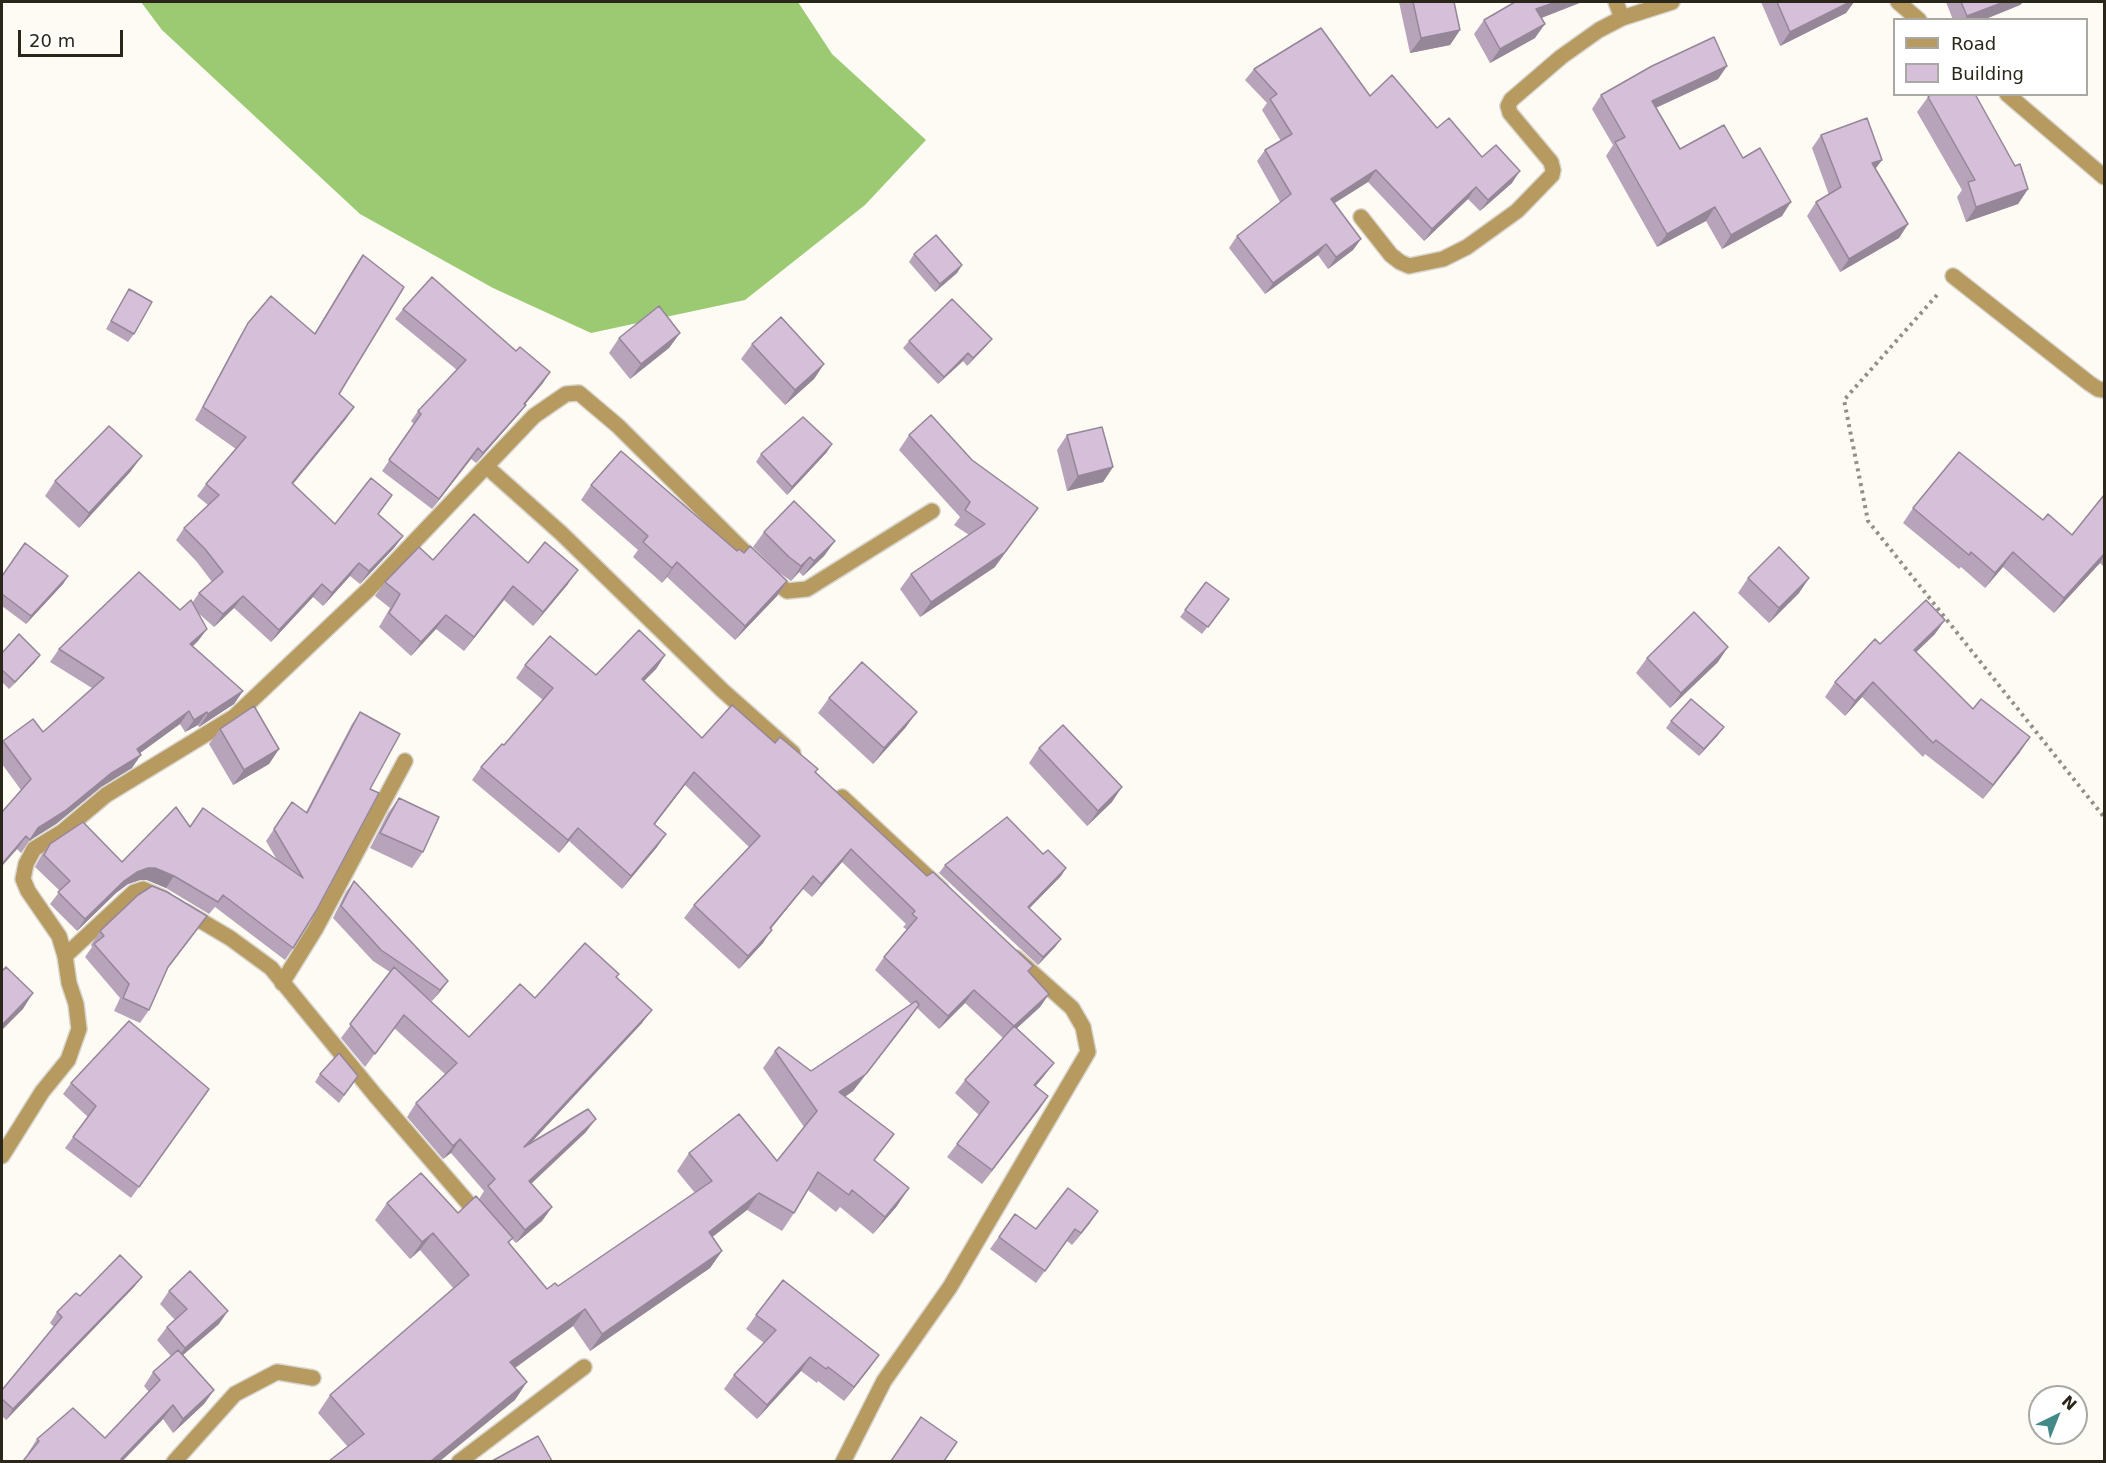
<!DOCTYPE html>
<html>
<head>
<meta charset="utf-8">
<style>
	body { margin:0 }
	#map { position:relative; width:2106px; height:1463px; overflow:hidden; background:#fdfbf4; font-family:"DejaVu Sans",sans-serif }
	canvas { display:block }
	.frame { position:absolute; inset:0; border:3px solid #2a261a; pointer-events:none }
	.legend { position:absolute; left:1893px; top:18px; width:195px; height:78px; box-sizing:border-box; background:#fff; border:2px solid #aaa8a3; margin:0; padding:8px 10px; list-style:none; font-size:18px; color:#2a261a }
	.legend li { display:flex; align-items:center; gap:12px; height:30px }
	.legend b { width:30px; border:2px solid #aaa8a3 }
	.north { position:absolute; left:2028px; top:1385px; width:60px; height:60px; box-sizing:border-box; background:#fff; border:2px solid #aaa8a3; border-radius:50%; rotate:43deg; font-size:16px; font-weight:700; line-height:24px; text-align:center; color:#2a261a }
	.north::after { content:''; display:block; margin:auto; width:21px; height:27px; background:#428a87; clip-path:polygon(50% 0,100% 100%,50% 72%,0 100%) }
	.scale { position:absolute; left:18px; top:30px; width:105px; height:27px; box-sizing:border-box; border:3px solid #2a261a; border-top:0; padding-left:8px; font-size:18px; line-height:21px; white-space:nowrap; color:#2a261a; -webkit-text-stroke:4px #fff; paint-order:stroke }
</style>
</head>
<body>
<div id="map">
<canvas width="2106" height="1463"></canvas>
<div class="frame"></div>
<ul class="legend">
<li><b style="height:8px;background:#b69a5f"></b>Road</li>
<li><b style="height:16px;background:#d5bfd9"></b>Building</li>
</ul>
<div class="north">N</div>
<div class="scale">20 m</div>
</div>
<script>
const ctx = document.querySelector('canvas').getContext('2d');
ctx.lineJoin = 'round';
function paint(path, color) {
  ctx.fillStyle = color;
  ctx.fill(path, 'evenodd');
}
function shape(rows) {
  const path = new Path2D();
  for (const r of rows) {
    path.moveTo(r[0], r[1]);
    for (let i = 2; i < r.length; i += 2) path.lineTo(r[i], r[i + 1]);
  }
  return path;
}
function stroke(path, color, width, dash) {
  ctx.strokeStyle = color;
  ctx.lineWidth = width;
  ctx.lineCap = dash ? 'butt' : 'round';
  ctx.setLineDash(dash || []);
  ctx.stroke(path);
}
const forest = shape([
	[141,2,798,2,832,54,926,140,865,205,745,300,591,333,493,288,360,214,162,30]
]);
const path = shape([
	[1937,295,1844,400,1868,521,2104,817]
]);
const minor = shape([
	[1616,2,1622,18],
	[1898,2,1919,20],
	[2007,94,2104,177],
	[1361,217,1391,255,1400,262,1409,266,1443,259,1467,247,1517,211,1552,175,1553,170,1551,162,1510,113,1508,106,1511,100,1561,57,1599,30,1622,18,1672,2],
	[1953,276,2089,383,2098,389,2104,390],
	[487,467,561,533,722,690,793,753],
	[842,797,941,889],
	[186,912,230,938,271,968,375,1095,482,1219],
	[65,956,134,892,143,889,163,898],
	[282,983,316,928,405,761],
	[2,1156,42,1092,68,1060,79,1029,76,1004,69,983,65,956,59,936,28,891,23,879,26,864,34,849,62,832,106,795,234,717,370,588,534,416,566,394,579,393,618,426,772,579,787,591,807,589,932,511],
	[174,1462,235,1394,277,1372,313,1378],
	[459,1462,584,1367],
	[843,1462,884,1381,950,1287,1088,1052,1083,1027,1072,1008,1016,958]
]);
const wall = shape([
	[1399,2,1454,2,1460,30,1450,45,1410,53],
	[1515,2,1582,2,1541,18,1535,38,1490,63,1474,34,1484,20],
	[1761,2,1854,2,1846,13,1780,46],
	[1946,2,2023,2,2020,5,1983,20,1953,20],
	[1727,66,1718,79,1656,108,1680,149,1743,158,1782,216,1722,249,1706,221,1657,247,1606,156,1613,145,1592,109,1601,95],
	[1254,69,1370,96,1437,128,1482,157,1512,183,1480,211,1468,199,1424,241,1368,182,1335,203,1361,239,1353,250,1328,269,1318,255,1265,294,1229,248,1237,236,1280,202,1257,161,1265,150,1281,141,1262,110,1267,103,1245,80],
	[1928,97,2015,166,2028,189,2018,204,1966,222,1957,197,1962,190,1917,112],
	[1821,135,1882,160,1875,169,1908,224,1899,238,1840,272,1807,216,1816,202,1829,195,1812,148],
	[914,254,962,265,957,273,935,292,909,262],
	[363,255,339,394,354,407,345,420,293,484,335,524,392,495,378,514,403,536,394,548,360,584,350,576,323,606,313,597,271,642,234,608,214,627,197,612,207,629,198,641,193,646,243,691,234,704,199,727,198,725,185,732,180,724,139,753,132,768,101,787,56,824,30,840,21,853,17,849,2,866,2,812,21,790,2,764,2,744,3,741,43,732,92,688,50,662,59,649,180,610,192,603,199,593,212,582,197,562,176,540,184,528,208,505,197,496,206,484,236,449,195,420,240,336,248,323,315,333,354,268],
	[129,289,134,334,128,342,106,329],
	[403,309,543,383,525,404,526,405,518,415,476,463,471,459,432,509,382,471,414,424,411,421,418,411,457,370,395,319],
	[680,333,669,348,630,379,609,353,619,338],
	[992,339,986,346,967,366,963,361,938,384,903,348,909,341],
	[752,344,824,364,814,379,785,405,741,359],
	[909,435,972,460,995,567,920,617,900,589,911,574,969,535,954,525,960,517,899,450],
	[1067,435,1113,467,1103,482,1067,491,1057,450],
	[827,452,787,495,756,462,761,454],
	[131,471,79,528,45,496,55,481],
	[591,485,737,551,744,553,787,581,777,596,735,640,667,577,662,583,633,557,638,550,581,500],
	[2104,495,2104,567,2100,563,2054,613,2003,567,1985,588,1961,567,1959,569,1903,523,1913,508,2043,520,2072,535],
	[764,532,835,541,824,556,803,576,799,572,791,581,778,572,753,547],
	[433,560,528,563,568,584,533,626,504,600,464,651,436,629,411,656,379,627,390,608,375,596,385,582],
	[2,576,68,576,63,584,26,624,2,606],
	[1748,578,1809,578,1799,593,1769,623,1738,593],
	[1206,582,1229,599,1202,634,1180,617],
	[1935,634,1916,652,1973,709,2020,752,1983,799,1925,754,1923,757,1862,697,1845,716,1825,697,1835,682,1880,644],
	[2,653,35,662,9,689,2,682],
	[665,655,656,669,644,681,702,738,775,743,816,772,927,876,1033,966,1029,972,1049,994,1040,1007,1016,1029,1044,1076,1036,1086,1048,1096,982,1184,947,1157,979,1115,955,1093,965,1080,1003,1038,965,1003,939,1029,917,1008,853,1091,845,1097,897,1206,873,1234,840,1207,836,1212,808,1190,794,1213,782,1231,747,1210,712,1237,722,1251,710,1268,590,1351,573,1326,515,1368,515,1400,348,1447,318,1413,330,1395,454,1289,420,1250,410,1259,375,1220,387,1203,458,1213,479,1199,484,1191,451,1153,443,1159,407,1117,416,1103,445,1074,394,1028,365,1067,341,1038,390,972,373,961,333,918,346,892,354,881,448,981,432,1001,425,996,469,1037,535,998,617,977,642,1023,531,1143,586,1132,531,1184,552,1207,542,1221,516,1243,512,1239,509,1243,547,1289,558,1286,695,1193,677,1171,689,1153,777,1161,804,1127,763,1068,775,1051,811,1071,911,1004,875,970,884,957,907,930,903,927,906,924,842,862,812,897,803,889,771,928,763,943,739,969,684,918,694,905,749,847,685,785,655,824,657,847,622,889,569,841,559,853,472,780,481,767,504,745,543,700,516,678,525,665,596,675],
	[1647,658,1718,662,1670,708,1636,673],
	[829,698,906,727,873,764,818,713],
	[360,712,370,789,293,948,285,960,215,907,209,914,166,888,147,880,140,880,128,884,116,893,77,931,50,904,60,891,35,867,41,856,50,844,122,862,190,827,277,860,266,841,292,802,306,812,352,724],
	[1671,721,1718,735,1699,756,1666,728],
	[220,729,279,749,269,764,233,785,209,744],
	[1039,748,1112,802,1087,826,1029,763],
	[399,798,423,852,412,868,370,848,388,813],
	[1043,854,1066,868,1061,876,1029,908,1061,939,1055,947,1038,965,939,873,945,865],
	[207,916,166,970,149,1010,140,1023,114,1011,120,998,85,957,92,947,91,945,100,931],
	[320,1074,358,1076,339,1103,315,1082],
	[71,1083,209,1089,131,1198,65,1148,88,1117,63,1094],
	[1015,1214,1036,1229,1090,1223,1072,1245,1067,1241,1036,1283,990,1249],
	[142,1277,134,1287,6,1420,2,1416,2,1390,54,1327,50,1323,57,1312,80,1296],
	[169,1291,219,1324,183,1355,214,1390,204,1404,173,1433,163,1419,123,1461,29,1454,28,1453,37,1439,105,1438,149,1392,144,1386,153,1372,171,1356,157,1340,167,1327,175,1320,160,1304],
	[756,1315,869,1369,844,1401,818,1381,817,1383,801,1371,757,1419,724,1389,734,1375,764,1343,746,1329]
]);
const shadedWall = shape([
	[1556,2,1582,2,1526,24,1536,9],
	[1850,2,1854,2,1846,13,1780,46,1790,32],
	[2004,2,2023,2,2020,5,1983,20,1965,20,1967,16],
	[1545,24,1535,38,1490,63,1500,49],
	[1460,30,1450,45,1410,53,1421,38],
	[1727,66,1718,79,1642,114,1652,101],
	[1882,160,1872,173,1872,163],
	[1376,170,1368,182,1323,210,1331,199],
	[1520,171,1512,183,1480,211,1488,200],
	[1476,187,1468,199,1424,241,1432,229],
	[2028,189,2018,204,1966,222,1976,207],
	[1791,202,1782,216,1722,249,1731,235],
	[1715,207,1706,221,1657,247,1667,234],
	[1908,224,1899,238,1840,272,1849,259],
	[1361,239,1353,250,1328,269,1336,257],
	[1326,244,1318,255,1265,294,1273,283],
	[962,265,957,273,935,292,940,284],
	[680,333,669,348,630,379,641,364],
	[992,339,986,346,967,366,973,358],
	[968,353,963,361,938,384,944,377],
	[824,364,814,379,785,405,795,390],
	[550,372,543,383,517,414,524,404],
	[526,405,518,415,476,463,483,453],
	[354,407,345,420,283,496,292,483],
	[832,444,827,452,787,495,792,487],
	[478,448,471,459,432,509,439,499],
	[142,456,131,471,79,528,89,513],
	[1113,467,1103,482,1067,491,1078,476],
	[1038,508,995,567,920,617,931,602],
	[403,536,394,548,360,584,369,571],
	[835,541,824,556,803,576,814,561],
	[2013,552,2003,567,1985,588,1995,573],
	[2104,554,2104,556,2100,563,2054,613,2064,598],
	[810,557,799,572,791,581,801,566],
	[677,562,667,577,662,583,672,568],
	[359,563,350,576,323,606,332,593],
	[578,570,568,584,533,626,543,612],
	[68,576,63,584,26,624,31,616],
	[1809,578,1799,593,1769,623,1779,608],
	[787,581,777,596,735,640,745,626],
	[322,584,313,597,271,642,279,630],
	[513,586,504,600,464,651,474,637],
	[243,596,234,608,214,627,223,614],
	[446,615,436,629,411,656,421,642],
	[1945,620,1935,634,1904,664,1914,650],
	[207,629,198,641,181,657,190,644],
	[1728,647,1718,662,1670,708,1681,693],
	[40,655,35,662,9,689,15,682],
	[665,655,656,669,633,692,642,679],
	[1873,682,1862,697,1845,716,1855,701],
	[243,691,234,704,199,727,208,714],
	[189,711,180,724,128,762,137,749],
	[207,712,198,725,185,732,194,720],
	[917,712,906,727,873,764,884,748],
	[1724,727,1718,735,1699,756,1704,749],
	[2030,737,2020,752,1983,799,1993,785],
	[279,749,269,764,233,785,244,770],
	[141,755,132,768,101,787,56,824,29,841,38,828,110,774],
	[694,772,685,785,645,837,654,824],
	[1122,787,1112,802,1087,826,1098,811],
	[578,828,569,841,559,853,568,840],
	[666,834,657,847,622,889,631,876],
	[26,836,17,849,2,866,2,864],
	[851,849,842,862,812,897,821,884],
	[148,868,155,868,174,876,166,888,147,880,140,880,128,884,116,893,77,931,85,919,124,881,137,872],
	[1066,868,1061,876,1023,915,1028,907],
	[813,876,803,889,761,941,770,928],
	[207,916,197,930,158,981,168,967],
	[772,930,763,943,739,969,748,956],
	[1061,939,1055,947,1038,965,1043,957],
	[448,981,440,992,432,1001,440,990],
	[974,990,965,1003,939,1029,948,1016],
	[33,993,23,1009,2,1030,2,1025],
	[1049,994,1040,1007,1005,1039,1014,1026],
	[919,1005,907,1022,853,1091,826,1109,839,1092],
	[652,1010,642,1023,514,1161,524,1147],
	[1054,1063,1044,1076,1025,1098,1034,1085],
	[1048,1096,1039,1110,982,1184,992,1170],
	[596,1119,586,1132,519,1195,529,1181],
	[460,1139,451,1153,443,1159,453,1146],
	[909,1188,897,1206,873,1234,885,1217],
	[759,1193,747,1210,697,1249,709,1232],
	[552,1207,542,1221,516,1243,525,1230],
	[1098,1211,1090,1223,1072,1245,1081,1233],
	[433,1233,420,1250,410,1259,422,1242],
	[722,1251,710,1268,590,1351,602,1334],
	[142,1277,134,1287,6,1420,13,1409],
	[585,1309,573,1326,498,1380,510,1362],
	[228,1311,219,1324,176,1361,185,1348],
	[879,1355,869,1369,844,1401,854,1387],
	[810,1357,801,1371,757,1419,767,1405],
	[527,1382,515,1400,440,1461,431,1461],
	[214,1390,204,1404,173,1433,183,1419],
	[173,1405,163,1419,122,1461,121,1459]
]);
const building = shape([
	[1413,2,1454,2,1460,30,1421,38,1413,2],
	[1515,2,1556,2,1536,9,1545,24,1500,49,1484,20,1515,2],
	[1777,2,1850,2,1790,32,1777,2],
	[1961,2,2004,2,1967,16,1961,2],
	[1321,28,1370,96,1392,75,1437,128,1449,118,1482,157,1496,145,1520,171,1488,200,1476,187,1432,229,1376,170,1331,199,1361,239,1336,257,1326,244,1273,283,1237,236,1291,194,1265,150,1292,134,1270,99,1277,94,1254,69,1321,28],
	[1714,37,1727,66,1652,101,1680,149,1724,125,1743,158,1760,148,1791,202,1731,235,1715,207,1667,234,1615,142,1625,137,1601,95,1652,66,1714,37],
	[1932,94,1975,94,2015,166,2020,164,2028,189,1976,207,1968,182,1975,180,1928,97,1932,94],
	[1867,118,1882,160,1872,163,1908,224,1849,259,1816,202,1841,187,1821,135,1867,118],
	[936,235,962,265,940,284,914,254,936,235],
	[363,255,404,287,339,394,354,407,292,483,335,524,371,478,392,495,378,514,403,536,369,571,359,563,332,593,322,584,279,630,243,596,223,614,199,593,223,572,205,549,184,528,219,495,206,484,246,437,203,407,248,323,271,296,315,334,363,255],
	[432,277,516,351,520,347,550,372,524,404,526,405,483,453,478,448,439,499,389,460,421,414,418,411,466,360,403,309,432,277],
	[129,289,152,302,134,334,111,321,129,289],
	[952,299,992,339,973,358,968,353,944,377,909,341,952,299],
	[659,306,680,333,641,364,619,338,659,306],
	[781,317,824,364,795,390,752,344,781,317],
	[931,415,972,460,1038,508,1005,552,931,602,911,574,985,524,965,510,970,502,909,435,931,415],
	[803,417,832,444,792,487,761,454,803,417],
	[109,426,142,456,89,513,55,481,109,426],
	[1102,427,1113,467,1078,476,1067,435,1102,427],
	[621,451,737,551,739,549,744,553,750,546,787,581,745,626,677,562,672,568,643,542,648,536,591,485,621,451],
	[1959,452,2043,520,2048,514,2072,535,2104,495,2104,554,2064,598,2013,552,1995,573,1971,552,1969,555,1913,508,1959,452],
	[794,501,835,541,814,561,810,557,801,566,789,557,764,532,794,501],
	[474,514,528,563,545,542,578,570,543,612,513,586,474,637,446,615,421,642,389,613,400,594,385,582,419,547,433,560,474,514],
	[25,543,68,576,31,616,2,594,2,576,25,543],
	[1779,547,1809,578,1779,608,1748,578,1779,547],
	[139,572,180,610,191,600,207,629,190,644,243,691,208,714,207,712,194,720,189,711,137,749,141,755,110,774,65,811,38,828,30,840,26,836,2,864,2,812,31,779,3,741,33,719,43,732,104,678,59,649,139,572],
	[1206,582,1229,599,1208,627,1185,610,1206,582],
	[1926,600,1945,620,1914,650,1973,709,1981,699,2030,737,1993,785,1936,740,1933,743,1873,682,1855,701,1835,682,1875,639,1880,644,1926,600],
	[1694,612,1728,647,1681,693,1647,658,1694,612],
	[639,630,665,655,642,679,702,738,732,705,775,743,780,737,818,769,815,772,927,876,933,872,1033,966,1028,971,1049,994,1014,1026,974,990,948,1016,884,957,917,918,912,914,915,911,851,849,821,884,813,876,770,928,772,930,748,956,694,905,760,836,694,772,654,824,666,834,631,876,578,828,568,840,481,767,502,744,504,745,553,688,525,665,550,636,596,675,639,630],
	[19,634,40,655,15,682,2,670,2,653,19,634],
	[862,662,917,712,884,748,829,698,862,662],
	[1691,699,1724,727,1704,749,1671,721,1691,699],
	[254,706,279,749,244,770,220,729,254,706],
	[360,712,400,734,370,789,379,793,316,911,293,948,223,895,218,902,174,876,155,868,148,868,137,872,124,881,85,919,58,892,70,881,44,855,50,844,83,822,122,862,176,807,190,827,203,808,303,878,274,829,292,802,307,813,360,712],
	[1063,725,1122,787,1098,811,1039,748,1063,725],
	[399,798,439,817,423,852,380,833,399,798],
	[1007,817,1043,854,1048,850,1066,868,1028,907,1061,939,1043,957,945,865,1007,817],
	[354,881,448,981,440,990,381,950,341,906,354,881],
	[152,886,167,892,207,916,168,967,149,1010,123,998,129,984,94,944,104,936,100,931,138,895,152,886],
	[585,943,619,974,616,977,652,1010,524,1147,588,1109,596,1119,529,1181,552,1207,525,1230,488,1186,495,1179,460,1139,453,1146,416,1103,457,1063,404,1015,375,1054,350,1024,394,967,469,1037,520,984,535,998,585,943],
	[6,967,33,993,2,1025,2,971,6,967],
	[916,1001,919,1005,866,1074,839,1092,894,1134,874,1160,909,1188,885,1217,852,1190,849,1195,818,1172,794,1213,759,1193,709,1232,722,1251,602,1334,585,1309,510,1362,527,1382,431,1461,329,1461,364,1434,330,1395,469,1275,433,1233,422,1242,387,1203,421,1173,458,1213,476,1196,513,1238,508,1242,547,1289,555,1283,558,1286,712,1181,689,1153,739,1114,777,1161,817,1111,775,1051,779,1047,811,1071,916,1001],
	[129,1021,209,1089,139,1187,73,1137,96,1106,71,1083,129,1021],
	[1014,1026,1054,1063,1034,1085,1048,1096,992,1170,957,1144,989,1102,965,1080,1014,1026],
	[339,1053,358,1076,344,1095,320,1074,339,1053],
	[1068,1188,1098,1211,1081,1233,1075,1229,1045,1271,999,1237,1015,1214,1036,1229,1068,1188],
	[120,1255,142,1277,13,1409,2,1399,2,1401,2,1390,62,1317,57,1312,76,1293,80,1296,120,1255],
	[190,1271,228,1311,185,1348,167,1327,187,1309,169,1291,190,1271],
	[783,1280,879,1355,854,1387,828,1367,826,1369,810,1357,767,1405,734,1375,776,1330,756,1315,783,1280],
	[178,1350,214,1390,183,1419,173,1405,121,1459,124,1461,23,1461,39,1441,37,1439,73,1408,105,1438,160,1380,153,1372,178,1350],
	[921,1417,957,1442,944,1461,891,1461,921,1417],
	[538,1436,552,1461,492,1461,538,1436]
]);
paint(forest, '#9bca72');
stroke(minor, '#d7d5cd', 18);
stroke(path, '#928f86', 4, [3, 4.5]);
stroke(minor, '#b69a5f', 15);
paint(wall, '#b7a4bb');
paint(shadedWall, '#958698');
paint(building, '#d5bfd9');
stroke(building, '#958698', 1.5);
</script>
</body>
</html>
